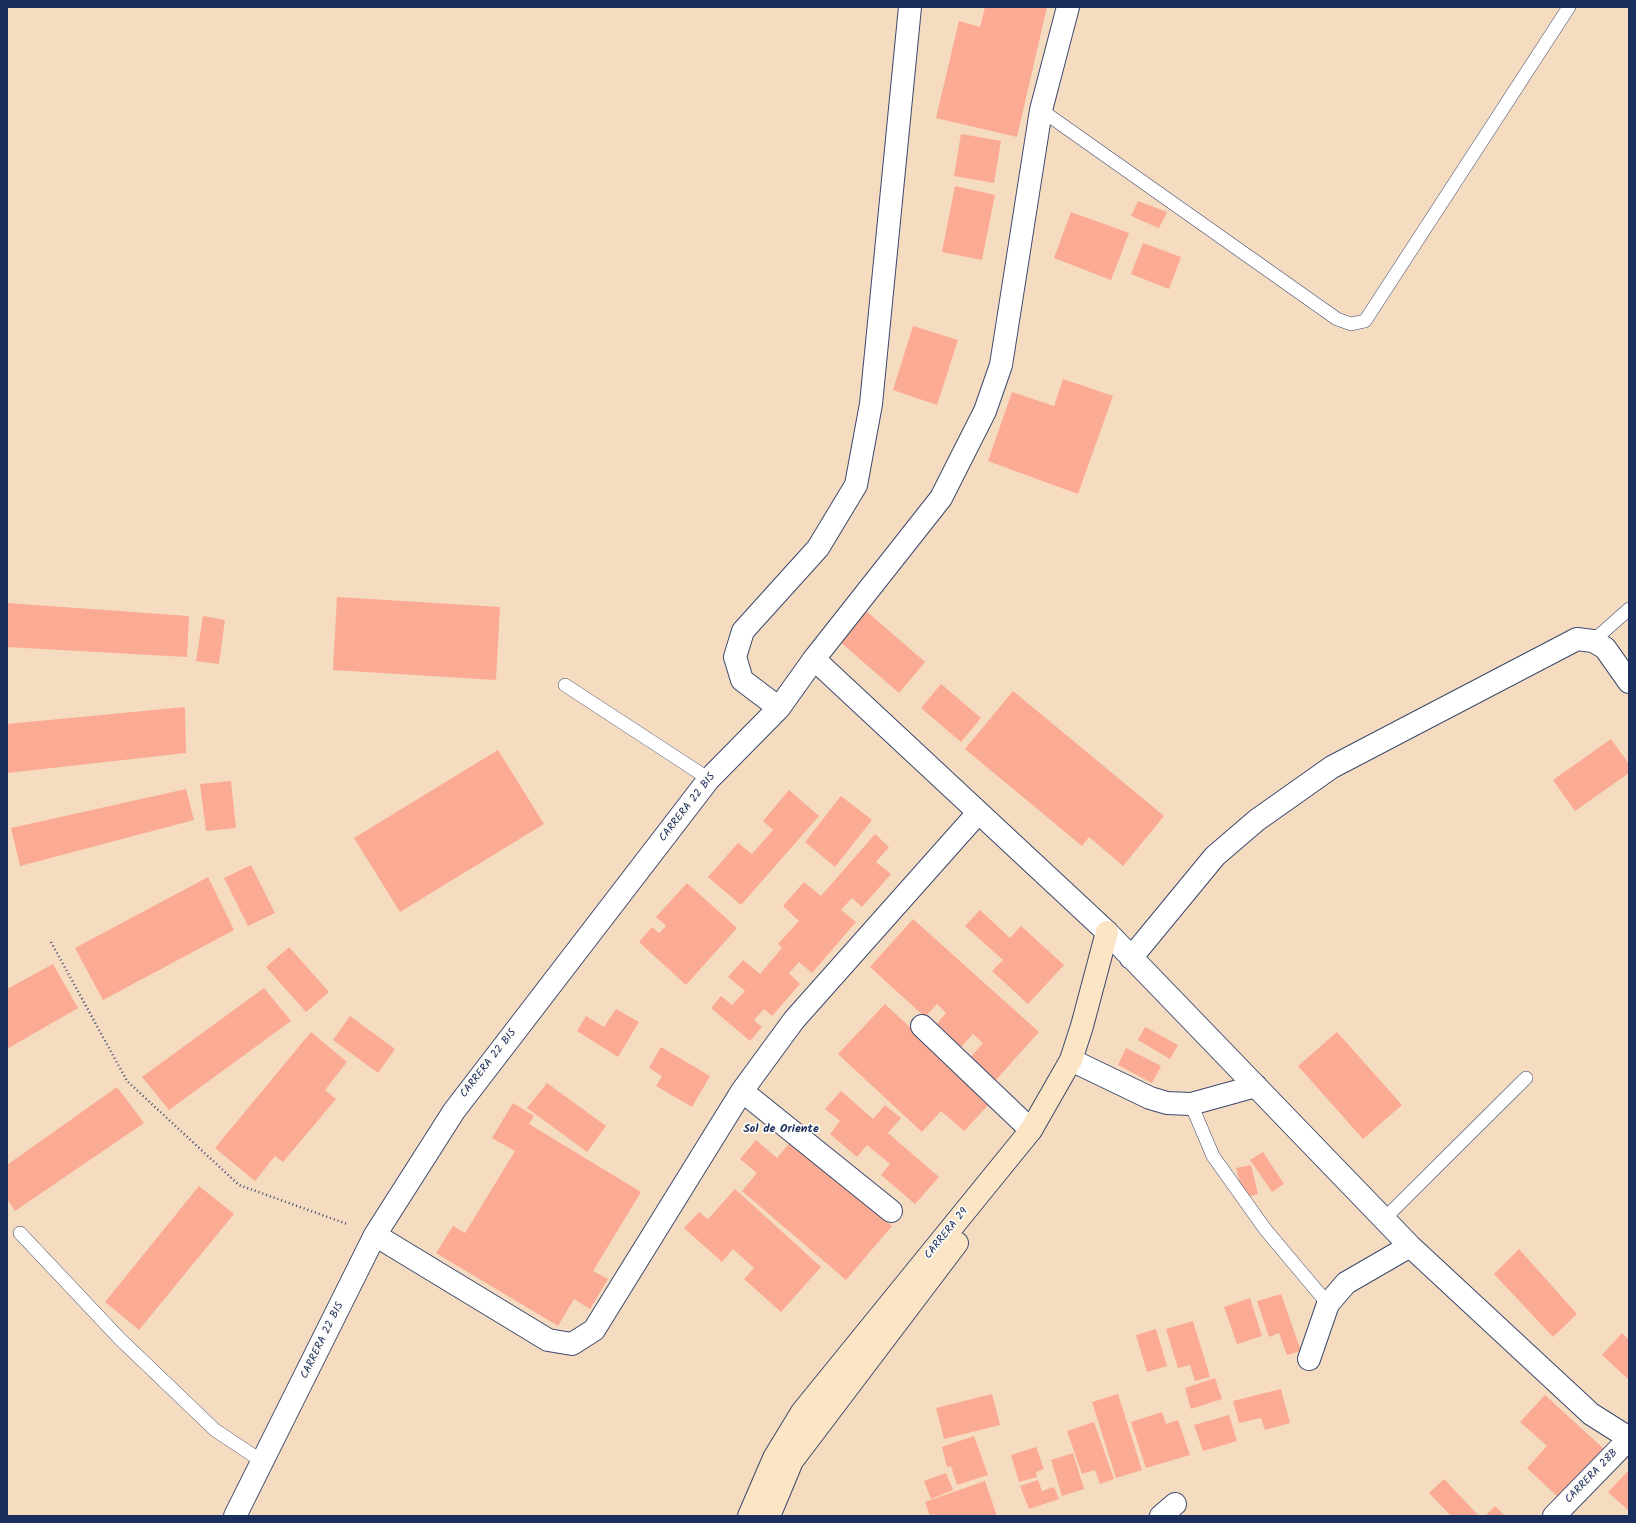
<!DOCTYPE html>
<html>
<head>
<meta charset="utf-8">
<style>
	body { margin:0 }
	#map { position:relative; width:1636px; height:1523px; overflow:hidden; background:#f5dcc0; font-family:Kalam,sans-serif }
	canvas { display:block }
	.frame { position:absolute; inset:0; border:8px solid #1b2f5e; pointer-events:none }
</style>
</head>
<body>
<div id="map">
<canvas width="1636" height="1523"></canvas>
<div class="frame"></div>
</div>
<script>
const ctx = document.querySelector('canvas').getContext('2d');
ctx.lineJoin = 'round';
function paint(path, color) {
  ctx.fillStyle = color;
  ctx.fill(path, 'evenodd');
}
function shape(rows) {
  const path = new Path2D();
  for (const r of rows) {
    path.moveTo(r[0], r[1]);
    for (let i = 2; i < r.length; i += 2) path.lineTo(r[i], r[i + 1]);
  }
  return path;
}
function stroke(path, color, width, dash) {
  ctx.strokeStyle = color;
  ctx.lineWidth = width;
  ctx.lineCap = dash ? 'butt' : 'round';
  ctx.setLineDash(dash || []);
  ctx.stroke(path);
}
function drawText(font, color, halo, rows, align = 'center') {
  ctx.font = font + ' Kalam,sans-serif';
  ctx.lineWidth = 3.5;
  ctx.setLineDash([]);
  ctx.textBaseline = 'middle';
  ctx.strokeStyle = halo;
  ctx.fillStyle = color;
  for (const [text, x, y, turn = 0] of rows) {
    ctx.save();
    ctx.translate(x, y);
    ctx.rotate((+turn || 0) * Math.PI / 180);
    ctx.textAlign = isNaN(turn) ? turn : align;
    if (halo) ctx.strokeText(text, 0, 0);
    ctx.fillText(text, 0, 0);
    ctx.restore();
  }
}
const building = shape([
	[985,7,1047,7,1017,137,936,118,959,21,980,27],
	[961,134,1001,141,994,183,954,176],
	[955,186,995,195,982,260,942,252],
	[1138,201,1167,212,1159,228,1131,216],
	[1071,212,1129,233,1111,280,1054,258],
	[1143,243,1181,257,1169,289,1131,274],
	[913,326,958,340,937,405,893,390],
	[1063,379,1113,396,1078,494,988,461,1012,392,1054,406],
	[337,597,500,607,496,680,333,670],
	[7,603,189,616,187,657,7,647],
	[865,610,925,662,899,693,838,640],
	[203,616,225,620,219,664,196,661],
	[941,684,981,718,961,742,921,708],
	[1013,691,1164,816,1123,866,1089,837,1082,846,965,749],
	[185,707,186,753,7,773,7,724],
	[1611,739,1629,764,1629,773,1575,811,1553,780],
	[498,750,544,824,400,912,354,838],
	[231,781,236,828,206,831,200,784],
	[186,789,194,820,20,866,11,828],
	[789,790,819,816,741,905,708,877,738,843,752,854,773,830,763,821],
	[841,796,872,820,835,867,805,842],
	[875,834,889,847,876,862,891,874,862,907,852,898,841,910,856,922,812,973,799,962,789,973,800,984,772,1016,764,1009,754,1020,762,1027,750,1041,711,1008,721,996,732,1005,745,991,728,977,743,960,760,974,782,948,793,958,778,944,799,921,783,906,804,882,821,896],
	[251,865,275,913,248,926,224,878],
	[208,877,234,930,103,1000,75,948],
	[687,883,737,928,686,985,639,942,652,927,659,933,666,926,656,917],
	[980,910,1010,938,1021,926,1064,965,1028,1004,992,971,1003,960,965,926],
	[913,919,1039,1032,995,1081,970,1058,983,1043,973,1034,960,1048,935,1026,946,1013,937,1004,925,1017,870,967],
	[289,947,329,992,306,1012,266,967],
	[53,964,78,1008,7,1049,7,989],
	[264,988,291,1021,169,1110,142,1077],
	[885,1004,991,1102,964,1131,941,1111,922,1132,838,1054],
	[616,1009,639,1022,618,1057,577,1031,586,1016,604,1027],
	[350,1016,395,1049,378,1073,333,1040],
	[1145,1027,1178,1045,1170,1059,1138,1040],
	[311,1032,347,1062,325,1090,336,1099,283,1162,275,1156,255,1181,215,1148],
	[1337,1032,1402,1105,1363,1139,1298,1066],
	[661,1047,710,1076,692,1107,656,1086,662,1076,649,1068],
	[1126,1048,1161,1066,1152,1083,1118,1065],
	[547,1083,606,1126,587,1152,527,1108],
	[117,1087,144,1123,15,1211,7,1199,7,1165],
	[841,1091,873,1119,885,1105,901,1118,888,1133,939,1177,915,1204,881,1175,890,1164,867,1145,857,1157,830,1134,840,1121,825,1109],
	[513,1103,534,1116,529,1124,641,1192,593,1271,608,1279,590,1309,574,1299,558,1326,436,1253,453,1226,465,1233,515,1151,492,1138],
	[756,1140,777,1158,791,1141,892,1226,846,1280,742,1191,757,1173,740,1159],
	[1263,1152,1284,1184,1272,1192,1250,1160],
	[1251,1165,1258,1194,1244,1198,1236,1168],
	[199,1186,234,1214,139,1330,105,1302],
	[735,1189,821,1267,781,1312,744,1279,754,1268,733,1249,722,1262,684,1228,699,1212,708,1219],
	[1519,1249,1577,1314,1553,1337,1494,1274],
	[1281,1294,1301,1351,1287,1355,1279,1333,1269,1337,1257,1301],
	[1250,1298,1262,1336,1237,1344,1224,1307],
	[1193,1321,1210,1377,1195,1381,1190,1365,1178,1368,1166,1329],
	[1156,1329,1167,1366,1147,1372,1136,1335],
	[1622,1333,1629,1340,1629,1380,1602,1355],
	[1215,1378,1222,1399,1191,1409,1185,1388],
	[1281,1389,1290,1423,1265,1430,1261,1418,1239,1423,1233,1401],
	[992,1394,1000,1425,944,1439,936,1408],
	[1118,1394,1142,1470,1116,1478,1092,1402],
	[1545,1395,1604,1449,1560,1499,1527,1468,1547,1446,1520,1422],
	[1162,1412,1166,1424,1178,1420,1190,1455,1146,1468,1131,1422],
	[1229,1415,1237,1441,1203,1451,1194,1425],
	[1094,1422,1114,1479,1100,1484,1095,1470,1082,1474,1067,1431],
	[974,1436,988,1475,957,1485,951,1466,947,1467,942,1447],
	[1036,1447,1044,1469,1036,1472,1037,1477,1019,1482,1011,1455],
	[1073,1453,1084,1489,1062,1496,1051,1460],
	[1629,1470,1629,1511,1608,1492],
	[946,1473,953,1490,931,1499,924,1481],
	[1444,1479,1479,1516,1451,1516,1429,1493],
	[1038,1480,1042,1491,1054,1487,1059,1499,1029,1509,1020,1486],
	[985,1481,997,1516,930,1516,925,1502],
	[1495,1506,1505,1516,1485,1516]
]);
const path = shape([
	[51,942,127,1081,239,1185,347,1224]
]);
const lane = shape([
	[1041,110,1337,319,1351,324,1365,321,1569,7],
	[1593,641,1629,609],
	[565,685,709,779],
	[1191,1104,1213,1156,1265,1229,1328,1304],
	[1384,1219,1526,1078],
	[20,1233,120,1339,215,1430,263,1462]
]);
const street = shape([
	[814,659,1107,932,1410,1246,1591,1414,1629,1438],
	[779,708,742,680,735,657,743,631,818,548,856,485,871,404,910,7],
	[1131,958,1215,856,1257,820,1332,767,1577,639,1593,641,1605,648,1629,682],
	[922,1026,1031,1130],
	[1071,1060,1150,1098,1167,1103,1191,1104,1256,1086],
	[742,1091,891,1211],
	[375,1235,548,1340,572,1344,594,1330,742,1091,794,1020,978,813],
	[1309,1359,1328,1304,1346,1283,1410,1246],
	[235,1516,375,1235,454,1111,709,779,779,708,814,659,941,498,985,411,1001,365,1041,110,1068,7],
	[1161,1516,1175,1504],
	[1554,1516,1629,1439]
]);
const secondary = shape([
	[749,1516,774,1458,802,1412,1031,1130,1071,1060,1082,1026,1107,932],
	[769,1516,792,1461,957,1243]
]);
const streetNames = [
	["CARRERA 22 BIS",688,808,-52],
	["CARRERA 22 BIS",489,1064,-52],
	["CARRERA 29",947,1234,-51],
	["CARRERA 22 BIS",323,1341,-64],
	["CARRERA 28B",1592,1477,-46]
];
const neighbourhoodNames = [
	["Sol de Oriente",781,1130]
];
paint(building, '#fbaa93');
stroke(lane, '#3c496d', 14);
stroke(street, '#3c496d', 24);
stroke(secondary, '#3c496d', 24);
stroke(path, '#3c496d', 2.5, [1, 3]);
stroke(lane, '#fff', 13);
stroke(street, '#fff', 22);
stroke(secondary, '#fce5c4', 22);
drawText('11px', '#1b2f5e', '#fdfcf7', streetNames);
drawText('bold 12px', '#1b2f5e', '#fdfcf7', neighbourhoodNames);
</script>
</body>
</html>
